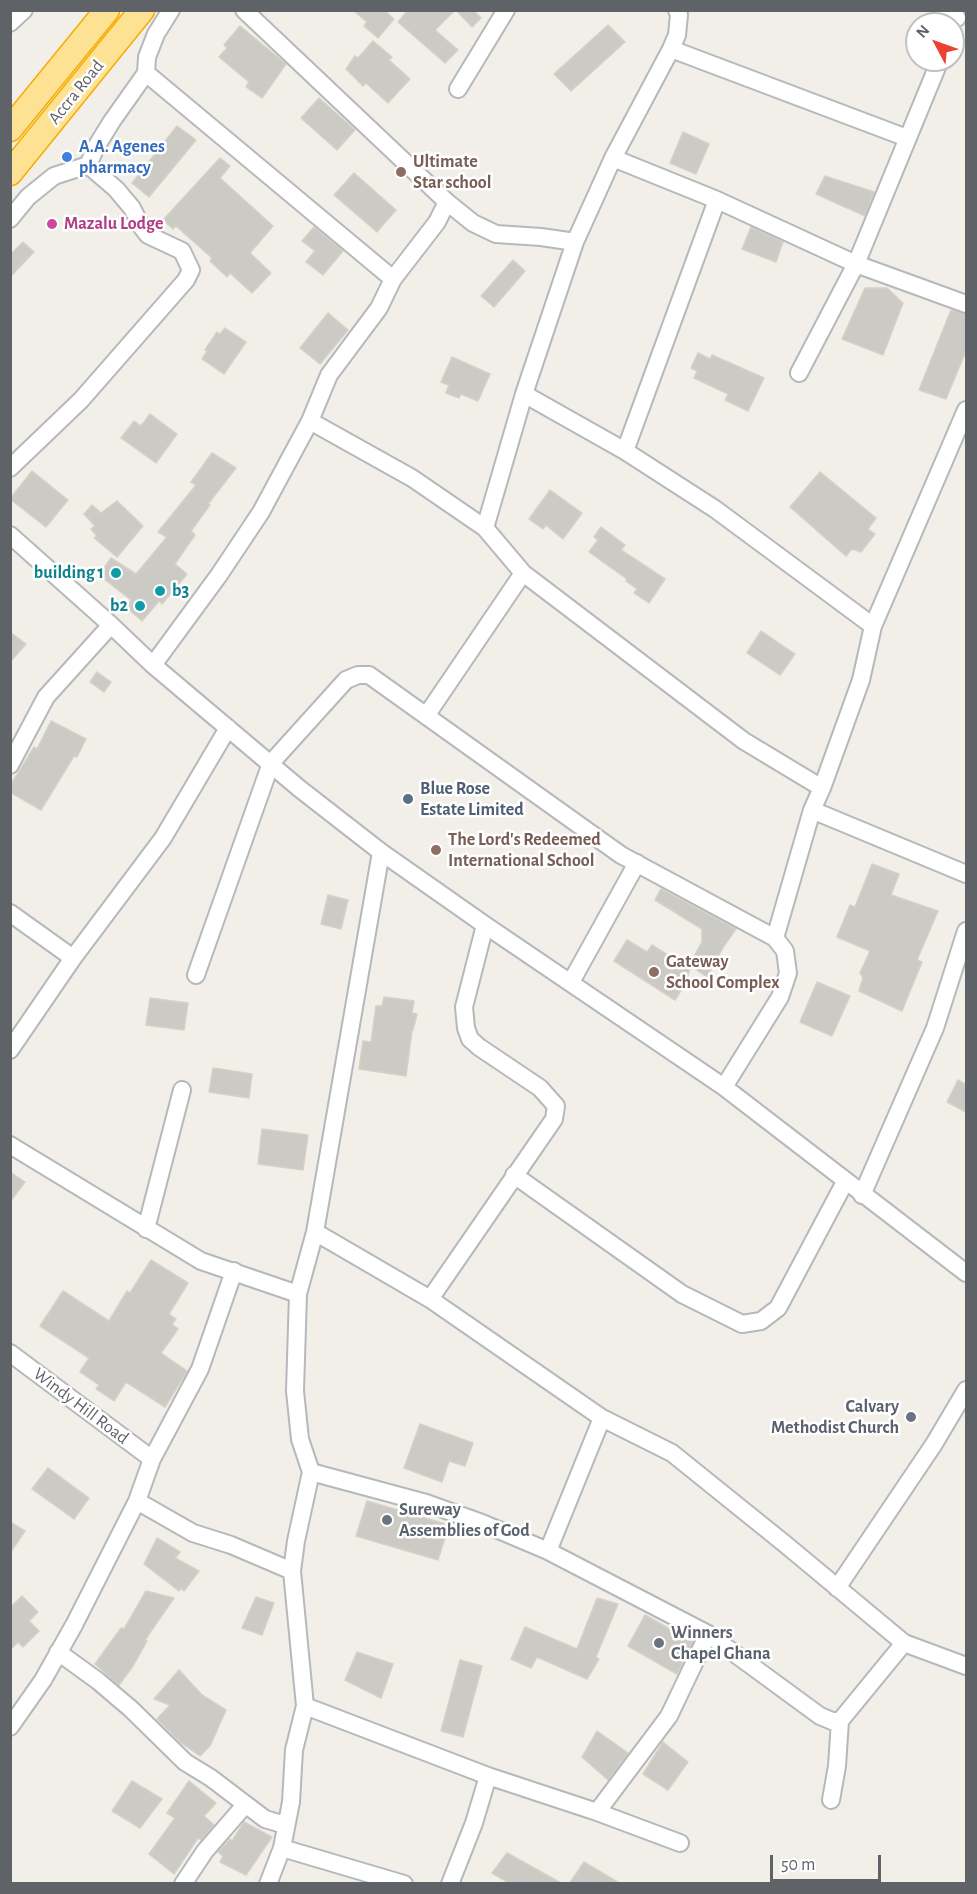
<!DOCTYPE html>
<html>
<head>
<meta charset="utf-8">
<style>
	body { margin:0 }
	#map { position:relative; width:977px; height:1894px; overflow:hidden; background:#f1efe8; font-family:"Alegreya Sans",sans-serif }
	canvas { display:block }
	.frame { position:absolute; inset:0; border:12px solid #5f6368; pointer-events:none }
	.north { position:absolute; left:905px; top:12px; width:60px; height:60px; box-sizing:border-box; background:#fff; border:2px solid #bfc1c3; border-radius:50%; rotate:311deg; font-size:16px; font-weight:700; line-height:24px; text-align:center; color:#5f6368 }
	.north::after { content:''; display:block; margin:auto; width:21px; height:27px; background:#ea4335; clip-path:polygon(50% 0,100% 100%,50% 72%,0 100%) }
	.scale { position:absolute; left:770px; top:1855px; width:111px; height:27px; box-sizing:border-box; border:3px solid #5f6368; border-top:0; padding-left:8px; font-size:18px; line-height:21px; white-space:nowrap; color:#5f6368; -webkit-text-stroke:4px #fff; paint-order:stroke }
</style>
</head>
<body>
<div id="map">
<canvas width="977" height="1894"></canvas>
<div class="frame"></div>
<div class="north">N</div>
<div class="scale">50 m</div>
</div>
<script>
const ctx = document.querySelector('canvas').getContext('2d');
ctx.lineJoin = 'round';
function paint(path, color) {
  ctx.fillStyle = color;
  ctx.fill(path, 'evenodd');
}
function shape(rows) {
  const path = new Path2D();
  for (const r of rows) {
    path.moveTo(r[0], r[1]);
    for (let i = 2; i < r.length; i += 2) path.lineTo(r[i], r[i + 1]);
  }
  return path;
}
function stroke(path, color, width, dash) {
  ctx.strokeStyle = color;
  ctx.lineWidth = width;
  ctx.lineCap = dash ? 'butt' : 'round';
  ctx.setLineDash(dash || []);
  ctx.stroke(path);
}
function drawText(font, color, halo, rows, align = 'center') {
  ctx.font = font + ' "Alegreya Sans",sans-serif';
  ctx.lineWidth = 5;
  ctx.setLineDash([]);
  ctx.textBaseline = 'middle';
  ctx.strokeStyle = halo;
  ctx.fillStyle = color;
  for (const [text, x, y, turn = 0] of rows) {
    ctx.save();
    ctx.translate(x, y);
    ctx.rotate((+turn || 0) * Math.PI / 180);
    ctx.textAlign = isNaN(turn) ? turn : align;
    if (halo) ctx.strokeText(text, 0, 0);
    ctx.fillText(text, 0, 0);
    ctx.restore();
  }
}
const building = shape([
	[353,10,384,10,394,19,378,38,364,26,367,22,353,10],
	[408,10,455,10,435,30,458,50,445,63,398,22,408,10],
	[456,10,473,10,481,18,472,27,456,10],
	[608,25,625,42,571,91,554,74,608,25],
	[240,26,286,64,262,98,246,87,249,82,219,57,227,48,224,45,240,26],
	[373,41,392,57,389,60,410,79,388,103,366,83,363,86,346,69,355,56,358,58,373,41],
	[319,98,355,130,337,150,301,118,319,98],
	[177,126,196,140,149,197,132,183,177,126],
	[683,132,709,144,696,174,670,163,683,132],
	[220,158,230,166,220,178,273,226,250,253,271,273,252,293,230,273,227,277,210,261,212,258,176,226,173,229,163,220,220,158],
	[354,173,396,210,377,232,334,195,354,173],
	[825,176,874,192,865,216,816,194,825,176],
	[314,227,343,251,323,275,306,262,315,251,302,241,314,227],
	[751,227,783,242,776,262,742,249,751,227],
	[23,242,34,252,10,277,10,255,23,242],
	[513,260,525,271,494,307,481,296,513,260],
	[865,288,887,288,903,303,883,355,842,339,865,288],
	[951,310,966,314,966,351,946,399,919,390,951,310],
	[328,313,348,330,320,364,300,348,328,313],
	[225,328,246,342,224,374,202,359,207,351,205,350,217,332,220,334,225,328],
	[698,353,710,359,712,355,764,378,748,411,725,400,728,394,694,378,697,371,691,368,698,353],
	[452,357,490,374,478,401,461,394,459,398,446,393,449,385,441,382,452,357],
	[150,414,177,434,156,463,121,438,134,421,141,426,150,414],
	[212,453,236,468,208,504,210,505,191,531,195,535,175,564,187,574,162,604,159,601,142,621,126,607,131,600,99,575,111,558,136,574,167,537,158,532,196,485,191,482,212,453],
	[32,471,68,500,46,527,10,499,32,471],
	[820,472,876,518,868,529,875,534,861,552,852,549,846,556,790,507,820,472],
	[550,490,582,513,563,539,546,525,543,529,529,519,550,490],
	[117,501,143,526,117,557,94,538,97,536,91,529,95,526,84,514,92,505,101,513,117,501],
	[601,527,625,545,621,550,665,579,649,603,634,593,637,589,626,581,627,579,589,552,598,540,594,537,601,527],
	[761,631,795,654,780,675,747,653,761,631],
	[10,632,26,644,10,662,10,632],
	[97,672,111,682,104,692,90,682,97,672],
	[51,721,86,739,77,757,74,756,41,810,10,792,10,786,34,747,37,749,51,721],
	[872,864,899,874,891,895,938,911,917,960,922,962,902,1011,859,991,863,978,860,973,870,951,837,937,850,905,855,907,872,864],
	[661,889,736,929,724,946,707,977,689,965,702,942,702,929,655,900,661,889],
	[328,895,348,900,341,929,321,924,328,895],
	[627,940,647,952,652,945,690,969,685,984,675,1000,614,961,627,940],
	[817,982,850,996,832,1036,800,1022,817,982],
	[384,997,414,1001,412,1013,417,1014,413,1030,412,1031,406,1076,359,1069,363,1041,371,1042,376,1006,382,1006,384,997],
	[150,998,188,1003,184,1030,146,1025,150,998],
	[213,1068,252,1074,249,1098,209,1092,213,1068],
	[958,1080,966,1085,966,1112,947,1102,958,1080],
	[262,1129,308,1135,303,1170,258,1164,262,1129],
	[10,1172,25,1182,10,1202,10,1172],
	[151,1260,188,1283,169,1314,176,1319,172,1324,178,1329,161,1353,187,1371,165,1407,126,1382,114,1401,96,1389,99,1385,80,1372,89,1358,40,1326,63,1291,109,1321,127,1291,130,1293,151,1260],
	[420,1424,473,1443,465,1466,449,1461,442,1482,404,1468,420,1424],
	[48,1468,89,1498,74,1519,32,1489,48,1468],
	[367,1501,449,1525,438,1560,356,1536,367,1501],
	[10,1522,25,1531,10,1553,10,1522],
	[157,1538,180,1552,175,1558,199,1571,184,1591,181,1588,179,1591,144,1564,157,1538],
	[146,1591,174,1598,145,1640,147,1641,133,1666,119,1685,95,1664,121,1628,124,1629,146,1591],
	[22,1596,38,1612,29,1621,39,1631,23,1647,18,1642,10,1650,10,1608,22,1596],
	[256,1597,274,1603,262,1635,242,1628,256,1597],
	[597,1598,618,1604,596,1657,599,1659,587,1679,537,1657,531,1668,511,1659,525,1627,577,1649,597,1598],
	[645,1615,693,1642,677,1674,628,1646,645,1615],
	[357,1652,393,1664,381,1698,345,1680,357,1652],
	[460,1660,482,1666,463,1737,441,1731,460,1660],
	[179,1670,202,1695,226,1710,210,1746,200,1756,180,1742,157,1719,170,1705,154,1699,179,1670],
	[597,1731,628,1753,608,1780,582,1757,597,1731],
	[663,1742,688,1762,668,1790,643,1774,663,1742],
	[132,1781,162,1799,140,1828,112,1811,132,1781],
	[189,1781,216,1803,204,1816,214,1825,201,1840,198,1838,174,1874,149,1854,175,1818,167,1813,189,1781],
	[244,1822,272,1837,246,1875,220,1862,223,1856,218,1852,230,1839,232,1841,244,1822],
	[507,1853,563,1884,511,1884,492,1873,507,1853],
	[584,1862,621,1884,569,1884,584,1862]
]);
const minor = shape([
	[244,10,447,202,473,223,496,234,541,237,575,242],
	[940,10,957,18],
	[10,23,24,10],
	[671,49,907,138],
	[146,73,393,279],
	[458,89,506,10],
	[613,158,717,200,856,264,966,304],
	[10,219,28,197,54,176,88,165,96,147,112,121,146,73,147,57,156,34,171,10],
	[799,373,856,264,940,60],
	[524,394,625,451,715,509,873,626],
	[310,421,412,478,485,528,523,573,744,741,822,788],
	[625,451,717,200],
	[10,468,81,400,186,280,191,270,182,251,148,235,141,226,132,208,116,189,88,165],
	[485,528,524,394,575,242,613,158,671,49,677,35,679,15,677,10],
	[10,535,111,625,153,665,300,789,381,852,485,925,724,1087,966,1273],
	[153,665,219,575,261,512,310,421,329,375,379,308,393,279,437,222,447,202],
	[426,716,523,573],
	[10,765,46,697,111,625],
	[812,810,966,874],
	[10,913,73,958],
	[196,975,271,763,346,680,358,675,369,675,621,855,775,938],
	[571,982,637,863],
	[10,1050,73,958,163,838,228,728],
	[724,1087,780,997,788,973,785,951,775,938,812,810,822,788,861,680,873,626,966,410],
	[10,1145,201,1261,298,1294],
	[514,1175,682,1294,742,1324,761,1321,778,1308,845,1182],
	[862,1195,935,1028,966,931],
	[146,1229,182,1090],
	[315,1232,430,1299,602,1418,672,1453,785,1544,904,1643,966,1666],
	[430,1299,554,1119,556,1106,540,1088,479,1047,470,1039,466,1028,464,1007,485,925],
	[10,1353,152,1459],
	[311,1472,426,1503,482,1523,548,1551,708,1634,820,1716,832,1721,840,1721,904,1643],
	[137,1501,193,1533,231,1545,292,1571],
	[548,1551,602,1418],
	[837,1588,934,1444,966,1390],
	[58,1652,98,1681,131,1709,185,1762,211,1778,265,1819,285,1825],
	[305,1706,488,1776,597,1812,680,1843],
	[10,1727,43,1680,74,1625,137,1501,152,1459,200,1369,234,1271],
	[831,1800,837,1766,840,1721],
	[597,1812,669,1716,708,1634],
	[282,1848,404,1884],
	[183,1884,205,1851,245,1805],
	[268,1884,282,1848,291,1802,294,1750,305,1706,292,1571,296,1541,311,1472,300,1439,295,1391,298,1294,315,1232,381,852],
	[450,1884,474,1823,488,1776]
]);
const highway = shape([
	[10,129,107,10],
	[10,173,142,10]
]);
const markers = [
	[67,157,6,"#3f7fe0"],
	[401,172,6,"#8d6e63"],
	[52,224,6,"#d1479c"],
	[116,573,6,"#0f9aa8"],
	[160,591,6,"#0f9aa8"],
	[140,606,6,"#0f9aa8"],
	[408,799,6,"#5c6f8a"],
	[436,850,6,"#8d6e63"],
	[654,972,6,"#8d6e63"],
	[911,1417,6,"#6b7280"],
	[387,1520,6,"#6b7280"],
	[659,1643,6,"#6b7280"]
];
const streetNames = [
	["Accra Road",76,92,-51],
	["Windy Hill Road",81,1406,37]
];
const shopNames = [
	["A.A. Agenes",79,147],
	["pharmacy",79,168]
];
const educationNames = [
	["Ultimate",413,162],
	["Star school",413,183],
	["The Lord's Redeemed",448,840],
	["International School",448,861],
	["Gateway",666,962],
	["School Complex",666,983]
];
const hotelNames = [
	["Mazalu Lodge",64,224]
];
const cultureNames = [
	["building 1",104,573],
	["b3",172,591,"left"],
	["b2",128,606]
];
const serviceNames = [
	["Blue Rose",420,789],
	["Estate Limited",420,810]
];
const worshipNames = [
	["Calvary",899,1407,"right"],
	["Methodist Church",899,1428,"right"],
	["Sureway",399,1510],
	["Assemblies of God",399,1531],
	["Winners",671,1633],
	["Chapel Ghana",671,1654]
];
paint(building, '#cccac5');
stroke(building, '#d6d1c6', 1.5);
stroke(minor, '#b5b8bc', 20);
stroke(highway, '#f9ab00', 27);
stroke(minor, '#fff', 16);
stroke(highway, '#fde293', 24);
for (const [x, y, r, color] of markers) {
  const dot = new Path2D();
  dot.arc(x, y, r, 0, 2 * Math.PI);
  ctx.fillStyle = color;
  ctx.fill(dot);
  stroke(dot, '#fff', 2);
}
drawText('18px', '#5f6368', '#fff', streetNames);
drawText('bold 18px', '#366cbe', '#fff', shopNames, 'left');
drawText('bold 18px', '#785e54', '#fff', educationNames, 'left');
drawText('bold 18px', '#b23c85', '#fff', hotelNames, 'left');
drawText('bold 18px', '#0d838f', '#fff', cultureNames, 'right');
drawText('bold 18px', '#4e5e75', '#fff', serviceNames, 'left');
drawText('bold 18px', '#5b616d', '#fff', worshipNames, 'left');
</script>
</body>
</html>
